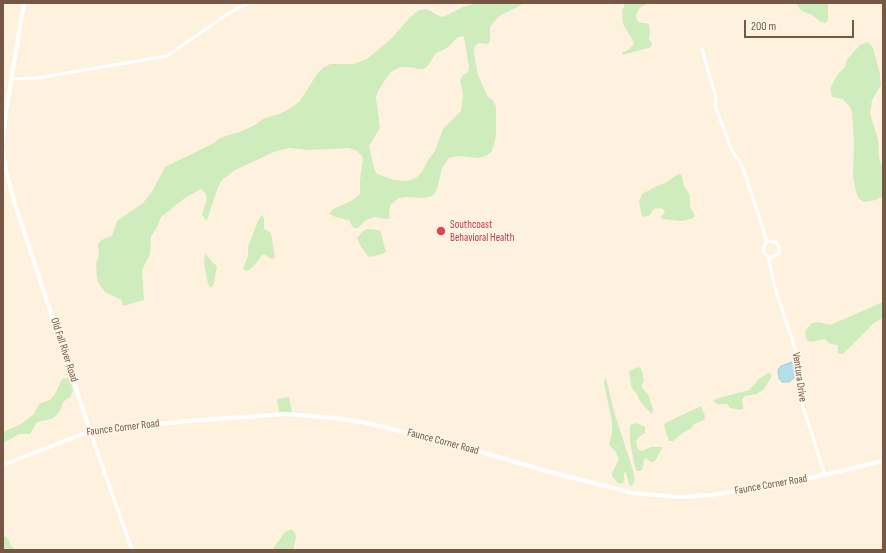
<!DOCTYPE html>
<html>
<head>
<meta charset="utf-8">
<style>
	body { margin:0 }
	#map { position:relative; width:886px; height:553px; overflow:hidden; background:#fef2df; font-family:"Sofia Sans Condensed",sans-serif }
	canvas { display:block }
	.frame { position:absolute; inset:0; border:4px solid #765745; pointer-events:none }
	.scale { position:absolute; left:744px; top:20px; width:110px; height:18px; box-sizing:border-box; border:2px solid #765745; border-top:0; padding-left:5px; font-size:12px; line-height:14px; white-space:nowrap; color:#765745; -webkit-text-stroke:3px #fff6e7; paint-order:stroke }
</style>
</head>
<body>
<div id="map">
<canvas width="886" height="553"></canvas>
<div class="frame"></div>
<div class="scale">200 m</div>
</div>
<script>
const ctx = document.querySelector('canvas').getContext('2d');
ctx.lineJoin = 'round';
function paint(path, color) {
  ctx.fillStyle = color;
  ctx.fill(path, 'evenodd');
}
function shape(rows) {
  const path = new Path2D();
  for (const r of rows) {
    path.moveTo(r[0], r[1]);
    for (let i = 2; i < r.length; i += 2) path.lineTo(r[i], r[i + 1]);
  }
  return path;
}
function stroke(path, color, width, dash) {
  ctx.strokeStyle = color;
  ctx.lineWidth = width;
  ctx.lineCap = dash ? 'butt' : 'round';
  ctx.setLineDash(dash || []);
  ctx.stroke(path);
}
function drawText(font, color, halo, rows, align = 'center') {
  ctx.font = font + ' "Sofia Sans Condensed",sans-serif';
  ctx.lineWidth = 3.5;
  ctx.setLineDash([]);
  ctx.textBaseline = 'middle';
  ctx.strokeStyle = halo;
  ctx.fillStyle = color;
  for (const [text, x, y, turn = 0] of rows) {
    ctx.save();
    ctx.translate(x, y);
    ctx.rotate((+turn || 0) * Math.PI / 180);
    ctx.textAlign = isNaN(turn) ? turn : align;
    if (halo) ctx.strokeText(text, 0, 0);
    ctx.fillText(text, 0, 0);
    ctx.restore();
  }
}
const green = shape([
	[476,3,525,3,499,16,490,27,490,41,488,44,479,43,476,45,474,49,475,61,478,75,488,97,493,100,496,107,496,136,492,151,486,156,479,158,458,156,449,158,442,168,437,189,434,195,425,198,406,197,399,198,390,205,389,219,386,219,375,217,371,218,366,220,358,228,354,228,352,226,349,220,338,218,329,214,333,209,351,201,360,194,360,180,363,159,362,156,357,151,348,148,309,150,289,148,274,152,235,170,222,180,218,187,207,220,206,221,202,214,206,202,206,194,201,189,185,198,161,217,158,225,151,237,150,254,142,270,144,300,123,306,122,300,105,292,99,284,97,278,96,264,99,255,98,245,101,240,112,236,117,221,143,203,153,190,165,167,214,143,220,138,242,131,255,125,263,119,279,114,291,108,300,101,317,74,323,68,330,64,354,64,367,59,392,38,411,16,419,10,427,9,437,15,443,17,463,7],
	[462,36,464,37,469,67,468,72,463,75,460,80,463,94,461,111,443,129,435,151,428,160,422,172,417,177,411,180,405,181,395,180,377,174,374,168,369,146,380,128,376,97,378,91,385,80,391,72,400,67,408,67,420,69,426,68,436,53,447,48,458,37],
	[625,3,651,3,642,6,638,10,636,16,638,22,649,24,650,32,649,39,652,44,651,47,648,48,623,55,622,54,623,52,628,50,634,44,632,39,623,24,622,11],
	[796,3,828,3,828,20,826,23,821,22,812,15,802,11,799,8],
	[868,42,873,48,880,74,881,85,872,100,870,114,878,139,879,158,883,169,883,196,876,200,864,202,859,199,856,192,853,177,854,140,852,112,850,107,843,99,832,97,830,89,837,75,845,67,846,61,850,56,860,45],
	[680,174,682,176,684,186,690,195,690,206,695,216,693,218,682,221,662,219,661,217,665,212,663,209,660,208,654,209,649,216,644,217,642,216,639,202,642,194,657,186,667,182,675,176],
	[262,215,264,219,264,229,271,233,275,258,272,259,265,255,262,255,254,266,247,271,244,270,243,268,248,256,248,247,258,221],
	[368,229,379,230,381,233,386,252,382,254,370,257,367,255,361,247,357,238,363,231],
	[205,253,212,262,217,266,214,283,212,287,210,287,208,284,204,264],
	[883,302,883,318,874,323,843,354,838,353,838,345,830,344,825,339,810,342,806,339,805,331,812,323,819,322,830,325],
	[639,367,642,370,644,381,642,385,642,388,648,394,653,409,652,414,642,404,639,399,637,394,633,390,631,385,629,371],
	[768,373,771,374,771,378,764,389,757,394,745,396,743,398,742,401,743,408,742,410,730,408,727,404,717,404,713,401,715,399,749,390,759,379],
	[68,378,71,383,73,391,70,397,63,402,61,409,55,417,51,419,37,422,30,434,19,434,3,443,3,432,21,424,34,414,39,404,50,400,55,394,62,379],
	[605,378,606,378,615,415,633,470,635,480,633,484,631,486,629,484,626,472,624,473,624,480,622,484,618,483,612,476,612,473,619,459,615,451,609,445,612,433,612,422,604,383],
	[289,397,292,412,279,413,277,399],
	[701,406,705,416,704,420,694,424,691,429,684,432,673,441,669,441,664,426,665,423],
	[636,423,645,427,645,433,639,437,636,441,637,447,639,450,642,451,651,447,661,447,662,448,655,461,651,462,646,458,644,460,642,470,640,471,637,471,635,467,630,442,630,425],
	[292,529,295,533,296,537,294,547,295,550,272,550,285,532],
	[3,535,8,539,12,547,18,550,3,550]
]);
const water = shape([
	[792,362,795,364,797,371,795,377,789,382,782,382,779,378,778,370,781,366,792,362]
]);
const minor = shape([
	[702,49,716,97,715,105,731,149,739,161,745,174,767,242],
	[12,79,37,78,167,56,229,13,249,3],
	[768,257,774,257,779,253,779,247,776,242,770,241,767,242,764,246,763,251,768,257,775,288,797,354,800,371,800,390,803,407,825,475]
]);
const tertiary = shape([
	[3,465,90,431,132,550]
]);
const secondary = shape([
	[3,142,6,111,24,3],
	[3,148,6,170,13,198,90,431,188,421,285,414,336,418,367,423,457,445,557,474,633,493,679,497,711,495,789,483,883,461]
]);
const markers = [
	[441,231,5,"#e0444e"]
];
const healthNames = [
	["Southcoast",450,225],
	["Behavioral Health",450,238]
];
const streetNames = [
	["Old Fall River Road",64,350,72],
	["Ventura Drive",799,377,82],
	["Faunce Corner Road",123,428,-7],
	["Faunce Corner Road",443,442,15],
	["Faunce Corner Road",771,485,-10]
];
paint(green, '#cfecbd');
paint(water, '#b2e0e9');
stroke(water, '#98cfdb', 1);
stroke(minor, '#fff', 3);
stroke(tertiary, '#fff', 3.5);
stroke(secondary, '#fff', 4);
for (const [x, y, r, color] of markers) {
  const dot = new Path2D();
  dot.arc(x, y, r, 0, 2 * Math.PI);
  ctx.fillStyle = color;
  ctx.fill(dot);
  stroke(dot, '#fff6e7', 1.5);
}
drawText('11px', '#be3a42', '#fff6e7', healthNames, 'left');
drawText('11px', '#765745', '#fff6e7', streetNames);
</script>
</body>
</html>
